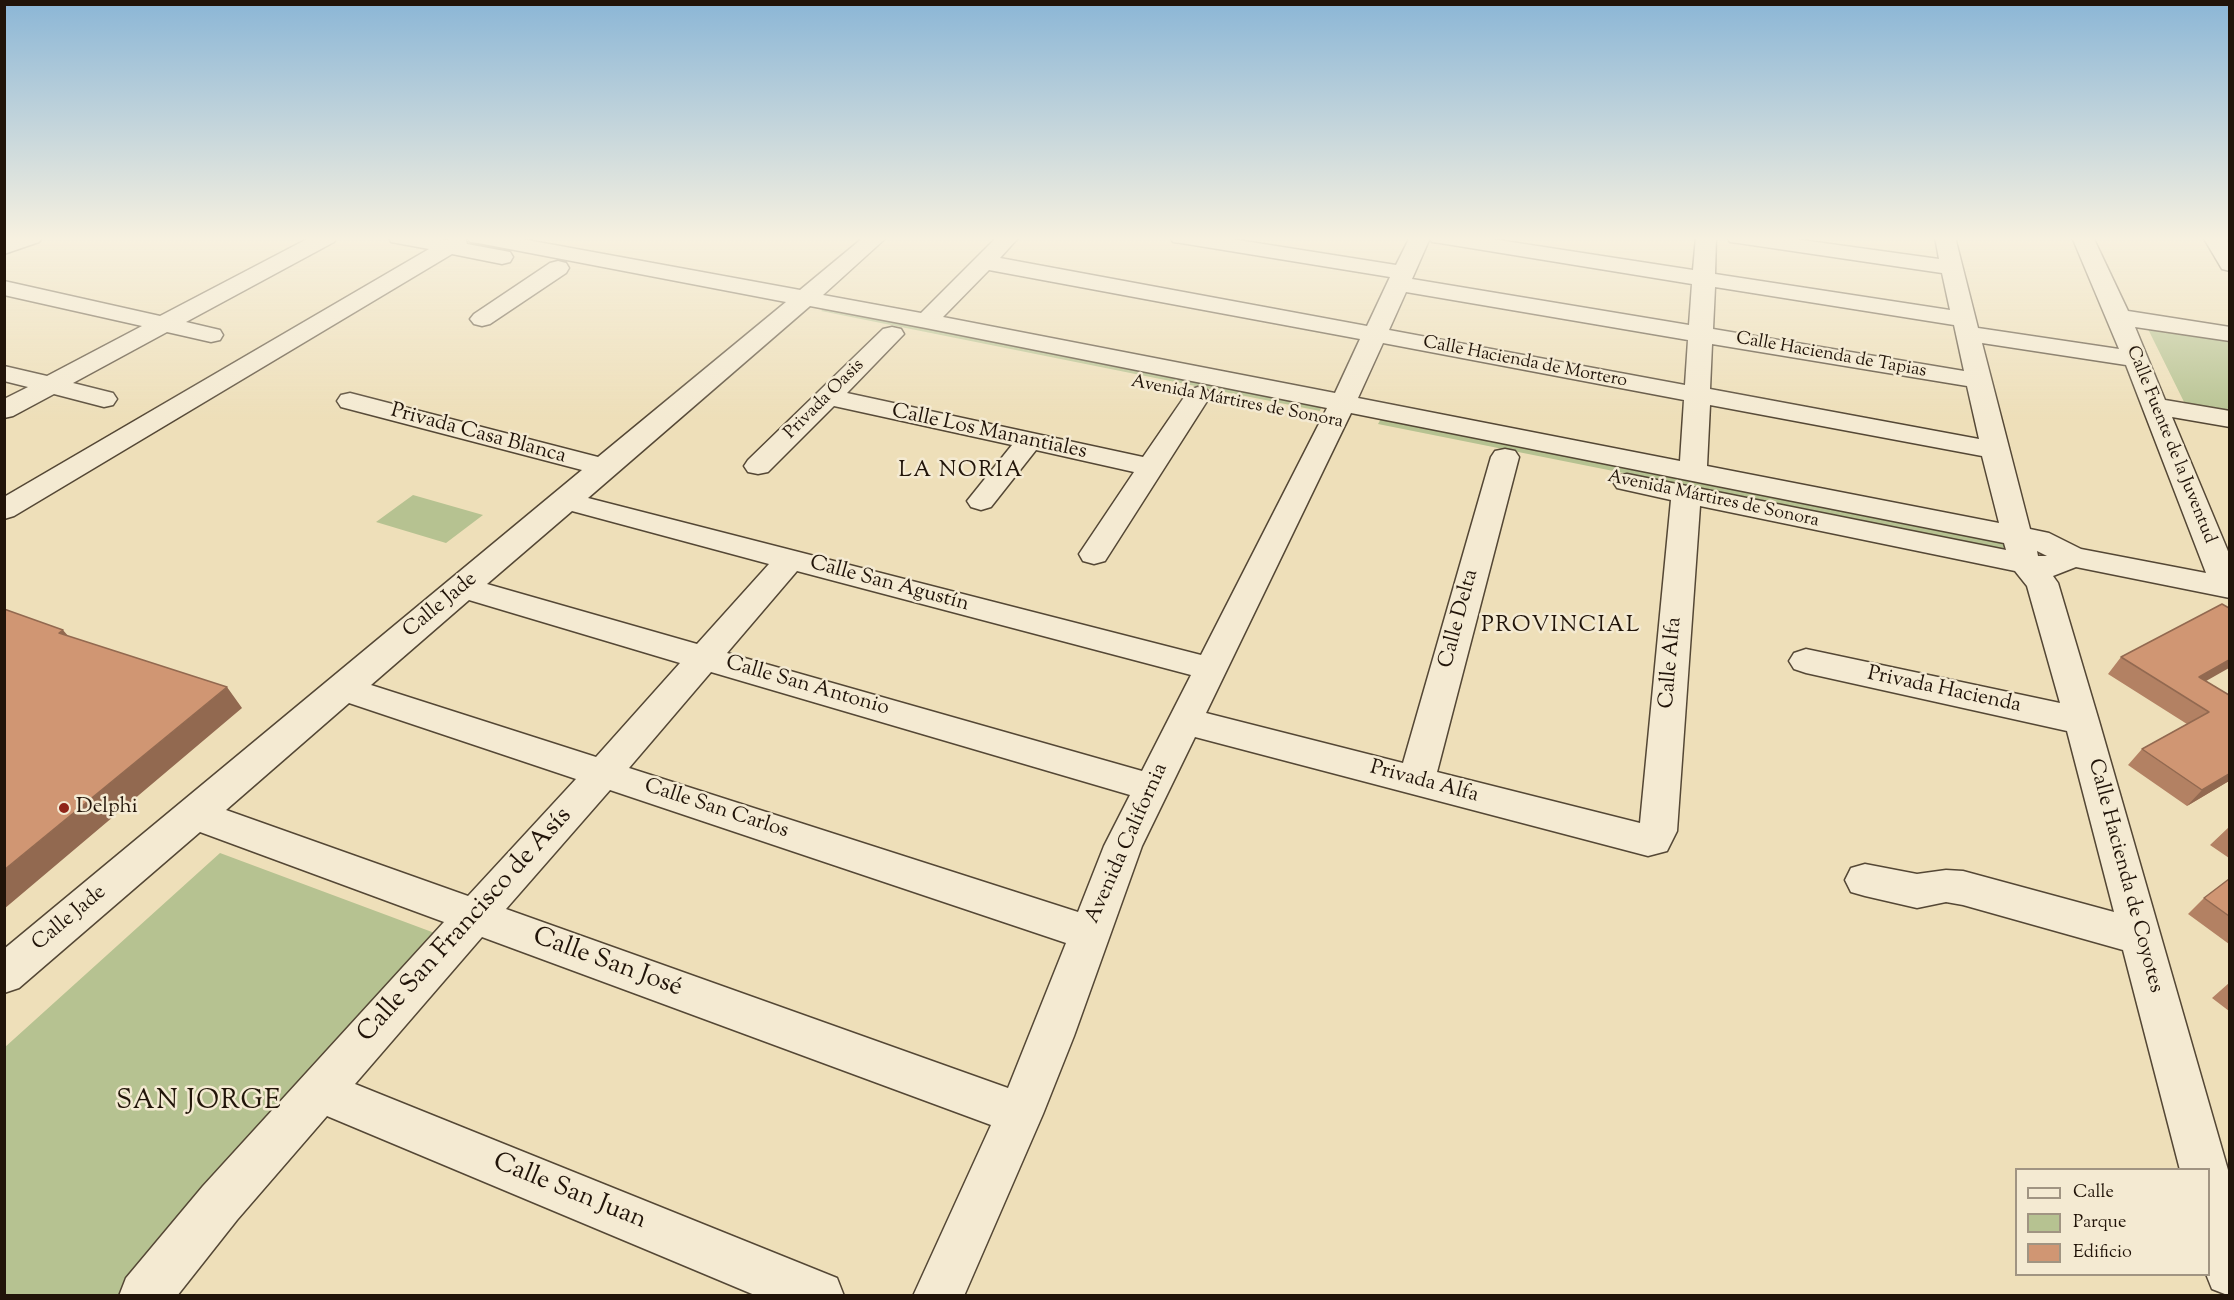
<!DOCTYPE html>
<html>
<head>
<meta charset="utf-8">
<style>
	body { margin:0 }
	#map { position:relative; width:2234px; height:1300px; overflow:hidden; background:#eedfb9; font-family:"Sorts Mill Goudy",serif }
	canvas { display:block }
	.frame { position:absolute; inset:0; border:6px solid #211409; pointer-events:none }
	.legend { position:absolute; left:2015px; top:1168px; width:195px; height:108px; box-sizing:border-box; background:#f4ead2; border:2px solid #a09482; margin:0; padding:8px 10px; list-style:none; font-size:18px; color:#211409 }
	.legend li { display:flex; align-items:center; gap:12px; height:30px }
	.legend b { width:30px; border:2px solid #a09482 }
</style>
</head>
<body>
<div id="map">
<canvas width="2234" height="1300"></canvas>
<div class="frame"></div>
<ul class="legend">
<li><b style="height:8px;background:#f4ead2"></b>Calle</li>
<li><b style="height:16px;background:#b6c291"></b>Parque</li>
<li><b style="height:16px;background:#d09673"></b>Edificio</li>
</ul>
</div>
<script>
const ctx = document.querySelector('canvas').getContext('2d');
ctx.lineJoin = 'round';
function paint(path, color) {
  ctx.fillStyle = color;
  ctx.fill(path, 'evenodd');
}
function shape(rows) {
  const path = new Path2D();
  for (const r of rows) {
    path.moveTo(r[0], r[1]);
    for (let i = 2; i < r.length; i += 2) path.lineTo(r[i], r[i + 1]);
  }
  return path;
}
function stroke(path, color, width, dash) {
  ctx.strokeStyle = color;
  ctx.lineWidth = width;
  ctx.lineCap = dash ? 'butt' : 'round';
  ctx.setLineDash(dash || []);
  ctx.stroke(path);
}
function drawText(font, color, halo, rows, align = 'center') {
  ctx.font = font + ' "Sorts Mill Goudy",serif';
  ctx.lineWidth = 5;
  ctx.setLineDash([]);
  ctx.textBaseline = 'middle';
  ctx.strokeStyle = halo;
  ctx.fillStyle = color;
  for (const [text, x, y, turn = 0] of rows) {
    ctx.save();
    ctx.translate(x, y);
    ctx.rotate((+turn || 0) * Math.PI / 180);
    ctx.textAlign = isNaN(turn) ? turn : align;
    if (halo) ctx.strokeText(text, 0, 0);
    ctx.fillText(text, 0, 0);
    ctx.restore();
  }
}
const green = shape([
	[828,305,1323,401,1320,411,821,311],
	[2148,329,2229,341,2229,414,2186,406],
	[1383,415,2011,539,2014,551,1378,424],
	[413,495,483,515,446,543,376,522],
	[220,853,440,935,118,1295,5,1295,4,1048]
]);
const minor = shape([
	[13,237,42,237,39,242,4,254,4,240,13,237],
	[311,237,337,237,334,242,186,322,220,330,223,335,220,340,211,342,167,332,73,383,113,393,117,399,113,405,104,407,54,394,13,416,4,418,4,399,28,387,4,381,4,366,47,376,142,326,4,295,4,281,160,316,311,237],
	[389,237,430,237,446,240,461,237,465,237,467,244,510,252,513,257,510,262,502,264,452,254,14,516,4,519,4,497,429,249,391,242,389,237],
	[468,237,511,237,800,290,864,237,887,237,823,295,921,313,997,237,1019,237,1000,258,1367,326,1390,277,1181,243,1173,242,1170,237,1219,237,1396,265,1410,237,1479,237,1693,270,1696,237,1716,237,1715,274,1950,310,1942,273,1738,243,1730,242,1727,237,1780,237,1939,259,1935,237,1955,237,1978,328,2119,349,2072,237,2093,237,2128,311,2230,327,2230,341,2135,327,2165,400,2230,411,2230,427,2172,417,2230,556,2230,598,2076,567,2053,576,2058,583,2099,721,2228,1170,2230,1296,2212,1289,2206,1274,2208,1274,2208,1170,2180,1170,2123,950,1963,905,1946,902,1917,908,1865,896,1851,892,1845,880,1851,868,1865,864,1917,874,1946,870,1963,871,2114,912,2067,731,1806,673,1794,669,1789,661,1794,653,1806,649,2060,703,2027,586,2015,571,1700,506,1677,831,1667,851,1648,856,1195,737,1142,846,1074,1036,1043,1114,964,1296,913,1296,991,1125,482,937,355,1084,837,1278,844,1296,757,1296,327,1116,237,1220,177,1296,119,1296,126,1278,203,1186,444,922,200,832,19,988,4,993,4,949,582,470,341,407,337,401,341,395,350,393,598,457,786,302,478,243,470,242,468,237],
	[1430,238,1432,242,1440,243,1692,284,1689,325,1412,279,1430,238],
	[989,270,1360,339,1335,393,943,317,989,270],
	[1715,287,1954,325,1964,371,1713,329,1715,287],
	[1406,292,1688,340,1685,385,1389,330,1406,292],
	[810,306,926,328,1327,408,1201,655,588,498,810,306],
	[1383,343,1684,400,1680,461,1358,398,1383,343],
	[1982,343,2126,365,2206,573,2081,549,2049,533,2030,529,1982,343],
	[1712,344,1967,386,1979,439,1710,389,1712,344],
	[1710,405,1982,456,1999,523,1707,466,1710,405],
	[1351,413,2004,543,2006,550,1627,474,1617,476,1613,482,1617,488,1671,500,1640,823,1437,772,1519,457,1515,451,1505,449,1495,451,1491,457,1403,763,1206,713,1351,413],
	[572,511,769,564,697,644,487,584,572,511],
	[2037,551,2047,556,2038,556,2037,551],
	[797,571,1191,675,1142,771,727,653,797,571],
	[469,600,680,663,596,757,371,685,469,600],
	[711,672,1130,795,1104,846,1078,912,629,768,711,672],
	[349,703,576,779,468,896,226,810,349,703],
	[610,790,1066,943,1008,1088,506,909,610,790],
	[2203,237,2224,237,2230,245,2230,271,2222,269,2203,237],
	[558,261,566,263,569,268,566,273,490,324,482,326,474,324,470,319,474,314,550,263,558,261],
	[892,327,901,329,904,334,847,393,1143,457,1189,390,1198,387,1207,390,1211,395,1105,561,1094,564,1083,561,1079,554,1134,472,1036,450,991,507,981,510,971,507,967,501,1012,445,834,406,768,472,758,474,748,472,744,466,748,460,883,329,892,327]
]);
const wall = shape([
	[2121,657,2206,681,2229,781,2187,806,2128,765,2142,749,2187,724,2108,674],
	[2229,827,2229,858,2210,845],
	[2229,879,2229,944,2188,914,2204,898],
	[2229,983,2229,1011,2212,998]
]);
const shadedWall = shape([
	[63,630,81,651,59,633],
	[2229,660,2229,668,2185,693,2199,677],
	[227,687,242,708,4,909,4,870],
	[2229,774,2229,781,2187,806,2202,790]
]);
const building = shape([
	[2222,604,2229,608,2229,660,2199,677,2229,695,2229,774,2202,790,2142,749,2209,712,2121,657,2222,604],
	[4,609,63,630,59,633,227,687,4,870,4,609],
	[2229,879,2229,916,2204,898,2229,879]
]);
const markers = [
	[64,808,6,"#8f2418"]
];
const farStreetnames = [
	["Calle Hacienda de Tapias",1831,356,10],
	["Calle Hacienda de Mortero",1525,363,11],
	["Privada Oasis",825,400,-45],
	["Avenida Mártires de Sonora",1237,403,11],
	["Calle Fuente de la Juventud",2170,445,68],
	["Avenida Mártires de Sonora",1713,500,12]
];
const streetNames = [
	["Calle Los Manantiales",989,433,12],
	["Privada Casa Blanca",478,435,15],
	["Calle San Agustín",889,585,15],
	["Calle Jade",441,606,-40],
	["Calle Delta",1460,619,-75],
	["Calle Alfa",1672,663,-85],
	["Calle San Antonio",807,687,16],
	["Privada Hacienda",1944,691,12],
	["Privada Alfa",1424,783,15],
	["Calle San Carlos",716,810,18],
	["Avenida California",1128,844,-66],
	["Calle Hacienda de Coyotes",2124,876,75],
	["Calle Jade",70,919,-40]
];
const poiNames = [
	["Delphi",76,808]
];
const neighbourhoodNames = [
	["LA NORIA",961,472],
	["PROVINCIAL",1561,627]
];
const nearStreetnames = [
	["Calle San Francisco de Asís",466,926,-48],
	["Calle San José",607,964,20],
	["Calle San Juan",569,1193,22]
];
const nearNeighbourhoodnames = [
	["SAN JORGE",199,1103]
];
paint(green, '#b6c291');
stroke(minor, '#544735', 3);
paint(minor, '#f4ead2');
paint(wall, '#b38163');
paint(shadedWall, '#926950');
paint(building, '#d09673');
stroke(building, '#926950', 1.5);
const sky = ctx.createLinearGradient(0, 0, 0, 419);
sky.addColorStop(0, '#8bb6d6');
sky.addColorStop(0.57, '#f7f1e0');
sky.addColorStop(1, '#f7f1e000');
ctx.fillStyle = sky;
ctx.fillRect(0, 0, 2234, 419);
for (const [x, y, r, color] of markers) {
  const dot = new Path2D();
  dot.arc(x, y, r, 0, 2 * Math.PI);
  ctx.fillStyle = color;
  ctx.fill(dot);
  stroke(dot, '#f4ead2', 2);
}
drawText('18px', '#211409', '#f4ead2', farStreetnames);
drawText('21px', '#211409', '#f4ead2', streetNames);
drawText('21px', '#211409', '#f4ead2', poiNames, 'left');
ctx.letterSpacing = '1.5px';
drawText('22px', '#211409', '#f4ead2', neighbourhoodNames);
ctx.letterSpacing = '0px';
drawText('26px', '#211409', '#f4ead2', nearStreetnames);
ctx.letterSpacing = '1.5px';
drawText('27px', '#211409', '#f4ead2', nearNeighbourhoodnames);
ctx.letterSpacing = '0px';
</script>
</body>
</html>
